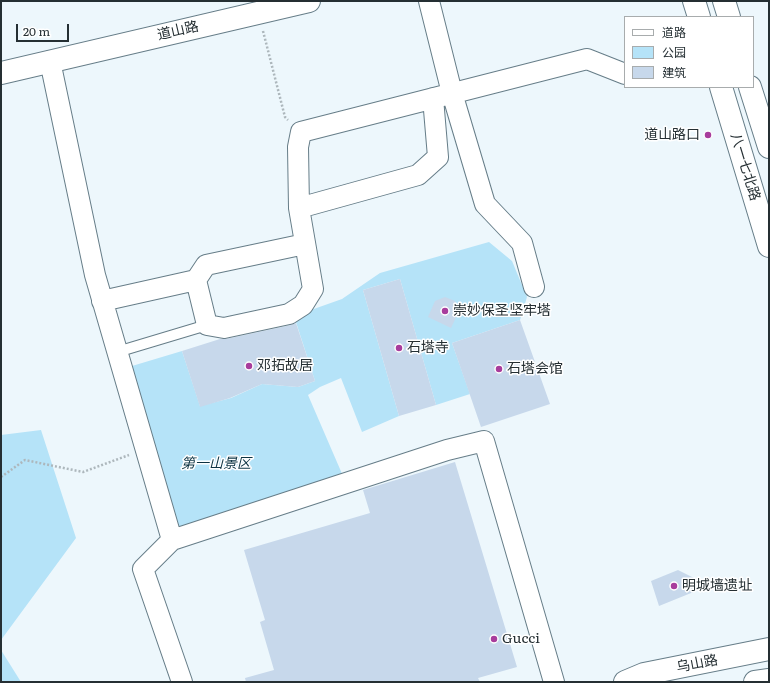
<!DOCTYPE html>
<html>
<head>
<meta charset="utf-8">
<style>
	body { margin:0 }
	#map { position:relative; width:770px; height:683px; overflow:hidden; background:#edf7fc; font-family:Literata,"Noto Sans SC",serif }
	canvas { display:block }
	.frame { position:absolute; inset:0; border:2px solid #252f33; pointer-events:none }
	.legend { position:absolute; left:624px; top:16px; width:130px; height:72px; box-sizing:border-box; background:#fff; border:1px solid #a8acad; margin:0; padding:5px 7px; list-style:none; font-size:12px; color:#252f33 }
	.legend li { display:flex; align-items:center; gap:8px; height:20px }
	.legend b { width:20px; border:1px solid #a8acad }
	.scale { position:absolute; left:16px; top:24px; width:53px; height:18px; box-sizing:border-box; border:2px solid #252f33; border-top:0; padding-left:5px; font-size:12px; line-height:14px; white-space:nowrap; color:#252f33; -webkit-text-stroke:3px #fff; paint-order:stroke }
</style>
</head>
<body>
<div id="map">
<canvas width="770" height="683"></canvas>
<div class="frame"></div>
<ul class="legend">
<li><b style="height:5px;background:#fff"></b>道路</li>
<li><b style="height:11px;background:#b5e3f8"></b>公园</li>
<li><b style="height:11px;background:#c7d8eb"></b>建筑</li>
</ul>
<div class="scale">20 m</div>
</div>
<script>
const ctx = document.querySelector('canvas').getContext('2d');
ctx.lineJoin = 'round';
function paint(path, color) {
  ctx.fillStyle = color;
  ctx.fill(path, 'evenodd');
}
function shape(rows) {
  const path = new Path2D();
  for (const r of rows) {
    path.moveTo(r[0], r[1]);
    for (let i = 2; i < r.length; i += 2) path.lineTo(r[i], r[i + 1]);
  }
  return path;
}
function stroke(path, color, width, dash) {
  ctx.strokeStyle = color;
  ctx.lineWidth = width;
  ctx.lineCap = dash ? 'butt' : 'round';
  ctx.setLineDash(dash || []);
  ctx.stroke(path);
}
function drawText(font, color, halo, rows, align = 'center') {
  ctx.font = font + ' Literata,"Noto Sans SC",serif';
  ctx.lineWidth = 3;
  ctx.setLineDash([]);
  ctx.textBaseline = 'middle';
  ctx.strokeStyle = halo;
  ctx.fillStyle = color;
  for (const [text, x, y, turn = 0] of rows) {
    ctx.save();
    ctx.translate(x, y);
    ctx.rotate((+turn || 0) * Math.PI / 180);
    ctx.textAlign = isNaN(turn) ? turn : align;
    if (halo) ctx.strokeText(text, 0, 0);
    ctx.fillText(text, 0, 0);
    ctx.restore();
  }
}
const green = shape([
	[489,242,512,261,527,297,520,320,452,343,470,394,436,405,400,279,363,290,399,416,362,432,341,378,320,387,308,395,346,483,172,540,122,369,182,351,200,406,231,398,262,384,298,387,315,381,294,316,342,299,380,273],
	[41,430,76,538,1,640,1,435],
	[1,650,21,682,1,682]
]);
const building = shape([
	[400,279,436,405,399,416,363,290],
	[445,297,455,301,459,311,451,328,428,317,435,301],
	[520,320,550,404,481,427,452,343],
	[296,323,315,381,298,387,262,384,230,398,200,407,182,351,220,339,226,339,291,325],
	[455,462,517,667,478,678,480,682,246,682,245,678,274,670,260,622,265,620,244,550,370,513,363,490],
	[678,570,696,579,696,591,659,606,651,581]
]);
const path = shape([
	[263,31,285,117,288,120],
	[1,477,25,460,83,472,129,455]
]);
const lane = shape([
	[117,352,207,325]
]);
const street = shape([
	[429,1,452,93,485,204,522,243,534,287],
	[50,61,95,275,172,540],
	[299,208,418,175,438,157,433,98],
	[305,244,206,265,196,280,207,325,224,328,289,314,303,305,313,289,299,208,298,147,301,132,587,59,625,74],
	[102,301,196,280],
	[182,682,143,569,172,540,447,450,484,441,554,682]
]);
const secondary = shape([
	[694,1,699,17],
	[724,1,729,17],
	[1,73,309,1],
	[721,87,769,246],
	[750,87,769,147]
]);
const primary = shape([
	[625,682,644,674,769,649],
	[755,682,769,680]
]);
const markers = [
	[708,135,4,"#a83c9c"],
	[445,311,4,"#a83c9c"],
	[399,348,4,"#a83c9c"],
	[249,366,4,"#a83c9c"],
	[499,369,4,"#a83c9c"],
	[674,586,4,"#a83c9c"],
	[494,639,4,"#a83c9c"]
];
const streetNames = [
	["道山路",178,31,-13],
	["八一七北路",745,167,73],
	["乌山路",697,664,-11]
];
const poiNames = [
	["道山路口",700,135,"right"],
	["崇妙保圣坚牢塔",453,311],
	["石塔寺",407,348],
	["邓拓故居",257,366],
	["石塔会馆",507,369],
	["明城墙遗址",682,586],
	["Gucci",502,639]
];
const parkNames = [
	["第一山景区",216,464]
];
paint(green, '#b5e3f8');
paint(building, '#c7d8eb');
stroke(lane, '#667d88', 12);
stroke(street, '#667d88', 22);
stroke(secondary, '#667d88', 24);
stroke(primary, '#667d88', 24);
stroke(path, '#adb7bc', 2.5, [2, 2]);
stroke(lane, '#fff', 10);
stroke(street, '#fff', 20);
stroke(secondary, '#fff', 22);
stroke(primary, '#fff', 22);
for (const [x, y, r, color] of markers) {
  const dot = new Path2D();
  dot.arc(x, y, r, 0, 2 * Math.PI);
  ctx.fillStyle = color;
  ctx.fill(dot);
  stroke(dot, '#fff', 1.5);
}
drawText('14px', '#252f33', '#fff', streetNames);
drawText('14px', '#252f33', '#fff', poiNames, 'left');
drawText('italic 14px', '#0c3343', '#fff', parkNames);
</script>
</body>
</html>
